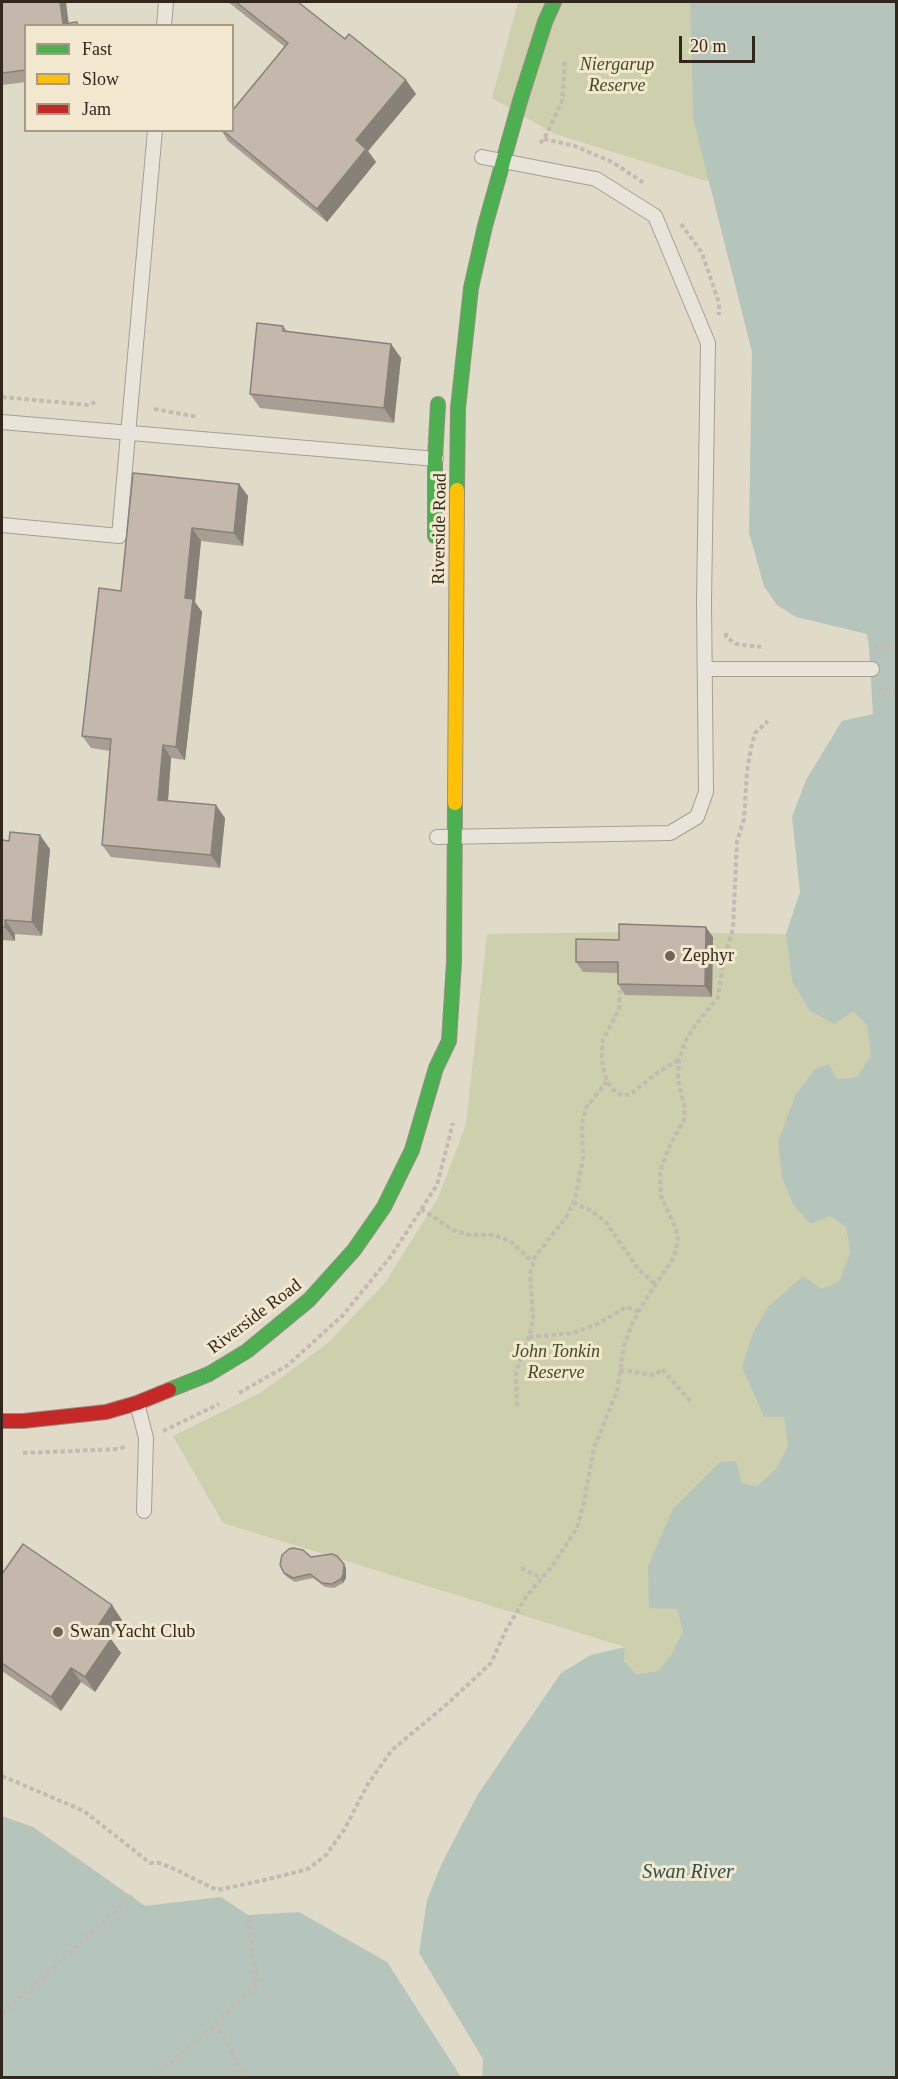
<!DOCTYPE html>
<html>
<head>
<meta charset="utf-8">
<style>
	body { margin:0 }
	#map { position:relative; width:898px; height:2079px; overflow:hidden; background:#e0dac9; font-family:Georgia,serif }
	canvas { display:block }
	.frame { position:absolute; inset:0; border:3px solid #32271d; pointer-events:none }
	.legend { position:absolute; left:24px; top:24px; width:210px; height:108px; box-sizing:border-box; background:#f2e8cf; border:2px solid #a59b88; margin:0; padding:8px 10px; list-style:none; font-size:18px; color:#32271d }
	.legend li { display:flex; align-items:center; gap:12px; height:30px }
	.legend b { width:30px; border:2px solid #a59b88 }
	.scale { position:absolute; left:679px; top:36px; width:76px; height:27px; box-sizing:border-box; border:3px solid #32271d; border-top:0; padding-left:8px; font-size:18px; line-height:21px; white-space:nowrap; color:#32271d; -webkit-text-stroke:4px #f2e8cf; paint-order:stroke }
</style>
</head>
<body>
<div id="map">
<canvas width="898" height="2079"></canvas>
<div class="frame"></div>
<ul class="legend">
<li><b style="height:8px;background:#4caf50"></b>Fast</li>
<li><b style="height:8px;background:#ffc107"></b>Slow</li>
<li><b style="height:8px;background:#c62828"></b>Jam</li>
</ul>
<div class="scale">20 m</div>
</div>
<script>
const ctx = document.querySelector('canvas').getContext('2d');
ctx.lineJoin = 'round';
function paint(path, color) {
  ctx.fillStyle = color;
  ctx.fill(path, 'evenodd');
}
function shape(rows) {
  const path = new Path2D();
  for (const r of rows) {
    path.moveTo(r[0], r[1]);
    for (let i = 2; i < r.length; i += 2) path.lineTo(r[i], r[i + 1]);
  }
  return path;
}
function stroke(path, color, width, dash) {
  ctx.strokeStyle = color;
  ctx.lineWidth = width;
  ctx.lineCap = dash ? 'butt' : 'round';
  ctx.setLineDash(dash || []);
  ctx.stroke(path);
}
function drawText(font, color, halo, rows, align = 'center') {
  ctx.font = font + ' Georgia,serif';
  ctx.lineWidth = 6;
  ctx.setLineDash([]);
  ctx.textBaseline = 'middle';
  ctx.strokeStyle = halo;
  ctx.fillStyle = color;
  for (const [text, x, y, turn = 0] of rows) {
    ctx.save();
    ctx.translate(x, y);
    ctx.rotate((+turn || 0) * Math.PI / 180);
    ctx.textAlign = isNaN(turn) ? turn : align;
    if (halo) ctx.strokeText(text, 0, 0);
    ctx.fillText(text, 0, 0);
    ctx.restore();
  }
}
const green = shape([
	[518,2,690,2,693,118,710,182,555,134,492,98],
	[625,932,786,934,792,981,852,1010,867,1025,871,1056,858,1077,836,1079,830,1216,846,1227,850,1253,839,1281,822,1289,784,1417,788,1446,776,1469,758,1486,742,1483,649,1608,677,1608,683,1631,671,1655,658,1671,635,1674,624,1661,625,1647,223,1523,173,1436,260,1393,328,1343,385,1283,438,1198,466,1124,487,934]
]);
const water = shape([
	[690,2,896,2,896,2077,482,2077,483,2059,419,1953,427,1900,442,1863,478,1794,561,1673,591,1655,625,1647,624,1661,636,1674,658,1671,671,1655,683,1631,677,1609,649,1608,648,1566,673,1509,720,1462,736,1461,742,1483,757,1486,776,1469,788,1446,784,1417,764,1417,742,1367,753,1333,768,1307,803,1276,822,1289,839,1281,850,1253,846,1227,830,1216,810,1224,793,1204,782,1177,778,1142,795,1096,815,1069,829,1064,837,1079,857,1077,871,1056,867,1025,853,1011,835,1024,810,1011,792,981,786,934,800,892,792,817,806,780,842,721,873,714,869,647,867,634,796,617,777,605,764,586,749,533,752,352,693,118],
	[2,1816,33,1827,145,1906,221,1897,248,1915,299,1912,387,1962,461,2077,2,2077]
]);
const path = shape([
	[544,139,575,146,612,162,644,183],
	[540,143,544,139,562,101,565,61],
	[681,224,702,253,719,303,719,315],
	[2,397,89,405,95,402],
	[154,409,198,417],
	[726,633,726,637,736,644,761,647],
	[873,647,896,647],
	[878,689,896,689],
	[620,990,619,1010,603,1039,602,1050,602,1062,606,1078,612,1089,623,1096,632,1093,657,1073,678,1060],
	[573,1203,590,1210,605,1221,639,1270,655,1284],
	[421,1209,453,1230,469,1235,494,1235,510,1241,533,1262],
	[529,1337,573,1333,597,1324,626,1307,638,1311],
	[620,1370,654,1375,662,1369,691,1402],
	[239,1393,288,1365,343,1315,391,1256,437,1185,453,1123],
	[517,1406,516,1372,529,1337,533,1318,530,1274,535,1257,567,1216,575,1199,583,1158,582,1125,585,1109,607,1081],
	[163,1431,219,1404],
	[23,1453,120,1449,126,1446],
	[521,1568,542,1578],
	[2,1776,84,1811,150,1863,159,1863,170,1867,217,1890,269,1879,308,1869,326,1855,344,1830,368,1784,392,1750,446,1705,491,1663,506,1630,526,1597,553,1565,577,1528,584,1502,594,1448,617,1391,624,1346,632,1324,641,1307,674,1257,678,1241,676,1229,661,1196,660,1172,668,1149,684,1120,685,1108,678,1080,679,1060,685,1042,694,1027,718,997,724,959,733,928,737,841,744,819,747,771,751,748,755,733,768,721],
	[2,2014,132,1896],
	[216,2023,245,2078],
	[153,2078,216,2023,257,1984,248,1915]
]);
const lane = shape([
	[164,26,166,2],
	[2,422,436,459],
	[2,525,119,536,155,130],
	[705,669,872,669],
	[437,837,670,833,697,817,706,792,704,602,708,343,655,216,596,179,482,157],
	[137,1403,146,1438,144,1511]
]);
const fast = shape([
	[457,490,458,408,471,288,485,226,520,101,545,22,554,2],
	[435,536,435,459,438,404],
	[169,1390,209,1374,247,1351,309,1300,354,1250,384,1207,412,1150,436,1068,449,1041,454,962,455,803]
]);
const slow = shape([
	[455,803,457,490]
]);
const jam = shape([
	[2,1421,23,1421,106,1412,137,1403,169,1390]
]);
const wall = shape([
	[2,2,69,23,77,22,80,26,26,26,26,82,2,85],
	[228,2,298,2,345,39,406,80,416,94,368,151,376,162,327,222,228,141,221,130,232,130,285,47],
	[283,326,288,332,391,344,401,358,394,423,260,408,250,394],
	[239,484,248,496,243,546,201,541,195,602,202,612,185,760,171,758,168,801,225,818,220,868,111,857,102,845,110,751,91,748,82,736,121,591],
	[2,840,50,849,42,936,15,934,15,941,2,940],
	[713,937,712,997,625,995,618,984,618,973,583,972,576,962,619,940],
	[311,1557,346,1568,346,1578,343,1583,334,1588,325,1587,313,1578,295,1582,287,1577,284,1573],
	[2,1574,122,1620,110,1638,121,1653,95,1692,81,1682,61,1711,2,1671]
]);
const shadedWall = shape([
	[60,2,66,2,69,26,63,24],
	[406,80,416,94,368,151,376,162,327,222,317,209,356,140],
	[391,344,401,358,394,423,384,408],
	[239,484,248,496,243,546,234,533],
	[192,528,201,541,195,602,202,612,185,760,176,747,185,598],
	[163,745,171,758,167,813,158,800],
	[216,805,225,818,220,868,211,855],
	[40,835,50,849,42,936,32,922],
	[5,920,15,934,15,941,5,927],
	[706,927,713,937,712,997,705,986],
	[344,1564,346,1568,346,1578,343,1583,341,1579],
	[112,1605,122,1620,106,1644,96,1629],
	[111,1639,121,1653,95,1692,85,1677],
	[71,1668,81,1682,61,1711,51,1697]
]);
const building = shape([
	[2,2,60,2,63,24,77,22,77,26,26,26,26,70,2,73,2,2],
	[236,2,298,2,345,39,349,34,406,80,356,140,366,149,317,209,222,130,232,130,232,111,288,43,236,2],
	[257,323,283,326,283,331,391,344,384,408,250,394,257,323],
	[133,473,239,484,234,533,192,528,185,598,193,599,176,747,163,745,158,800,216,805,211,855,102,845,111,739,82,736,99,588,121,591,133,473],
	[10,832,40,835,32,922,5,920,5,927,2,927,2,840,9,841,10,832],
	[619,924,706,927,705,986,618,984,618,962,576,962,576,939,619,940,619,924],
	[23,1544,112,1605,96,1629,111,1639,85,1677,71,1668,51,1697,2,1663,2,1574,23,1544],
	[293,1548,303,1550,311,1557,332,1554,337,1556,344,1564,343,1575,341,1579,332,1584,322,1583,310,1574,293,1578,284,1573,280,1565,282,1555,289,1549,293,1548]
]);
const markers = [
	[670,956,6,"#6f6659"],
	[58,1632,6,"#6f6659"]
];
const parkNames = [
	["Niergarup",617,65],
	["Reserve",617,86],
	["John Tonkin",556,1352],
	["Reserve",556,1373]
];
const streetNames = [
	["Riverside Road",440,529,-89],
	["Riverside Road",255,1317,-37]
];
const poiNames = [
	["Zephyr",682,956],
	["Swan Yacht Club",70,1632]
];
const waterNames = [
	["Swan River",688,1873]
];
paint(green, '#cecfad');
paint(water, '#b5c5bb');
stroke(lane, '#a59f93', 16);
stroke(fast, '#958e83', 16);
stroke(slow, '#958e83', 16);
stroke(jam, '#958e83', 16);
stroke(path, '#c1bbb2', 4, [4.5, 3]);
stroke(lane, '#e8e4da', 14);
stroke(fast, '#4caf50', 14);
stroke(slow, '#ffc107', 14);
stroke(jam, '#c62828', 14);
paint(wall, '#a89e93');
paint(shadedWall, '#888178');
paint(building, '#c3b8ab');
stroke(building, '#888178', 1.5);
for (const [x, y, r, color] of markers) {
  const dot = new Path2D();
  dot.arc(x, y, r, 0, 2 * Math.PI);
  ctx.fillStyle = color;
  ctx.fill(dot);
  stroke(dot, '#f2e8cf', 2);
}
drawText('italic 18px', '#424d25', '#f2e8cf', parkNames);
drawText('18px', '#32271d', '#f2e8cf', streetNames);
drawText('18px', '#32271d', '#f2e8cf', poiNames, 'left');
drawText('italic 20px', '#2d504f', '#f2e8cf', waterNames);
</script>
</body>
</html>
